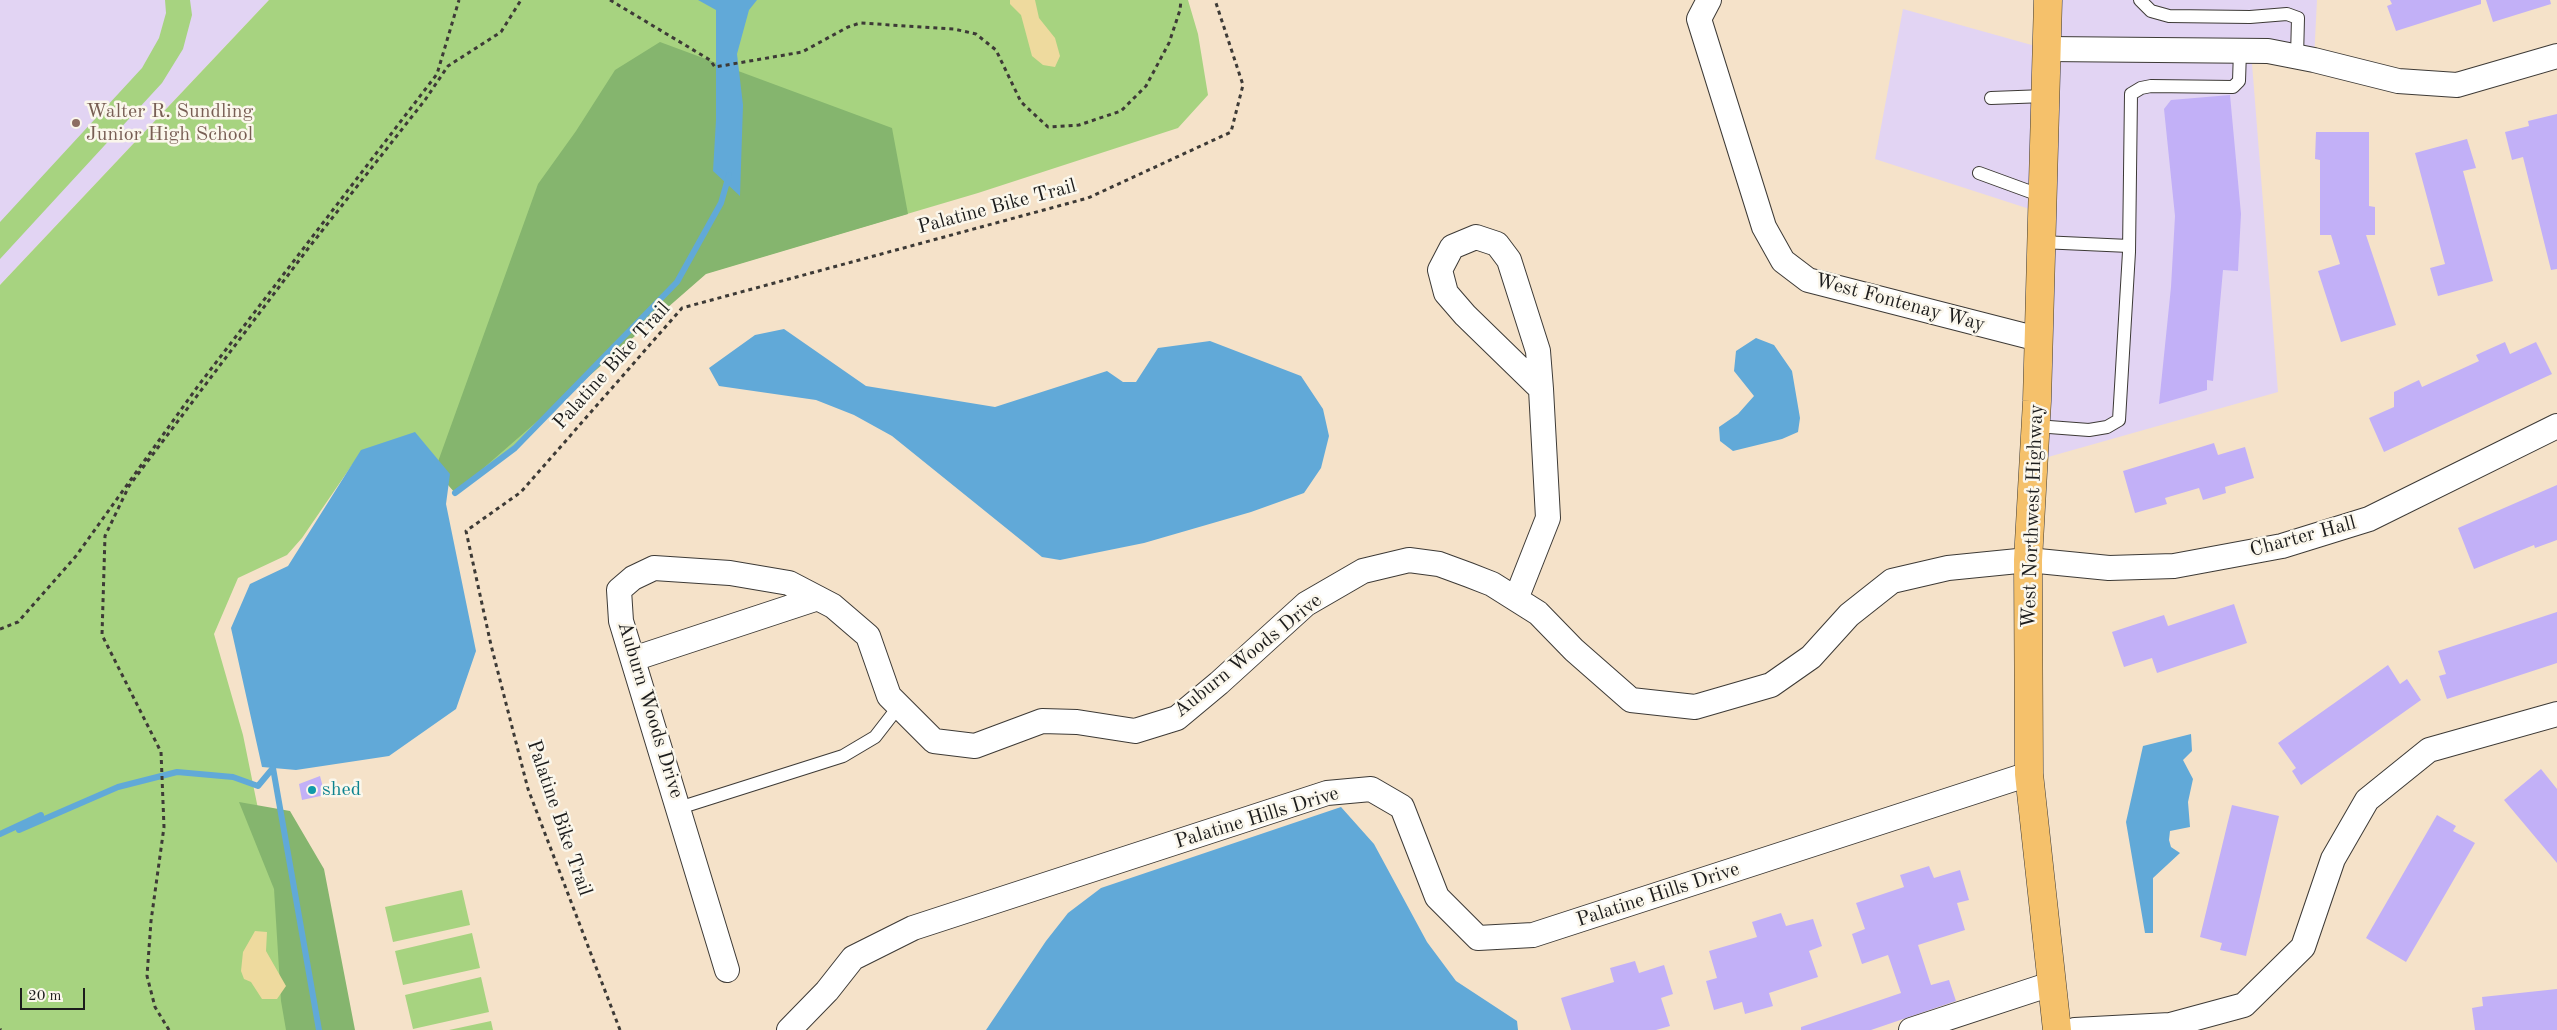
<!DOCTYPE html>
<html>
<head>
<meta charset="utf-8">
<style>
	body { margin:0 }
	#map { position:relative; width:2557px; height:1030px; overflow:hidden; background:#f5e2c9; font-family:"Old Standard TT",serif }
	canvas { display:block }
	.scale { position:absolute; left:20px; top:988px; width:65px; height:22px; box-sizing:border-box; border:2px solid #1c1c1c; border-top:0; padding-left:6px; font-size:15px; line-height:18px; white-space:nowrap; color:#1c1c1c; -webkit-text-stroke:4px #fbf7ec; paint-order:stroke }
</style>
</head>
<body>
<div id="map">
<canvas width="2557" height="1030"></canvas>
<div class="scale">20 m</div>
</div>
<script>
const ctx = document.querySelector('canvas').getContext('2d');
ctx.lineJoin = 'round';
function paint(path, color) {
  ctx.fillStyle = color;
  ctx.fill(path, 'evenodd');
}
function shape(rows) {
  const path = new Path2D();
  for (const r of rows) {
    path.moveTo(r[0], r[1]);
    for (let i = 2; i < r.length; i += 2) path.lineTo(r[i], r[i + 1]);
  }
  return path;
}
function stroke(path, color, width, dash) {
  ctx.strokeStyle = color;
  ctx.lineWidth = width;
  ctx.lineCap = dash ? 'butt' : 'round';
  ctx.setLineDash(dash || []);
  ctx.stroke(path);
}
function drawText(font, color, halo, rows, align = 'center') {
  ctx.font = font + ' "Old Standard TT",serif';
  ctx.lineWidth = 5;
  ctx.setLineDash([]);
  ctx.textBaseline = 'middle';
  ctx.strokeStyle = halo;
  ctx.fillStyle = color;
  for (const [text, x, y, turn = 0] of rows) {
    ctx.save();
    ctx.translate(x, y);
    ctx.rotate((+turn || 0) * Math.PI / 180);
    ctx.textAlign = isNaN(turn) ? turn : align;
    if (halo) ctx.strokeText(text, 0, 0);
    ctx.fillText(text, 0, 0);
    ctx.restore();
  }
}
const built = shape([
	[0,0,269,0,0,285],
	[2048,0,2317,0,2314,60,2251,51,2278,392,2034,461,2042,213,1875,159,1903,9,2046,49]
]);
const green = shape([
	[165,0,190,0,192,15,183,49,162,83,0,259,0,222,142,68,159,38,166,13],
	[269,0,1188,0,1198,34,1208,95,1178,128,978,193,677,282,515,448,455,492,435,470,352,465,302,538,287,555,238,578,214,634,243,735,303,1030,0,1030,0,285],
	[462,890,470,925,393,942,385,907],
	[472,933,480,968,403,985,395,951],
	[481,977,489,1012,413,1029,405,995],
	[491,1021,493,1030,449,1030]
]);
const forest = shape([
	[660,42,892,128,908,214,706,274,455,493,435,470,538,184,576,131,615,70],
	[239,802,290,811,324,869,355,1030,286,1030,281,1001,274,889]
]);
const sand = shape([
	[1010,0,1035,0,1039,18,1055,38,1060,56,1055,67,1043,65,1032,56,1021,15,1010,4],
	[255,931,267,932,266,951,286,986,277,999,262,999,251,982,244,979,241,971,243,952]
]);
const water = shape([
	[698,0,757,0,749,10,737,54,743,105,740,196,713,171,716,120,716,10],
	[784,329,866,386,995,407,1107,371,1123,382,1136,382,1158,348,1210,341,1301,376,1323,409,1329,436,1321,468,1304,493,1251,512,1144,543,1060,560,1042,557,892,436,854,415,816,400,719,386,709,368,755,335],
	[1756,338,1774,345,1792,371,1800,418,1798,432,1782,439,1733,451,1720,441,1719,427,1738,414,1754,396,1734,371,1736,351],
	[415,432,450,474,446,504,476,651,456,709,389,756,296,770,262,767,231,628,250,584,288,566,361,450],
	[2191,734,2192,751,2183,760,2193,779,2188,802,2190,827,2170,831,2169,840,2171,847,2180,853,2153,878,2153,933,2145,933,2126,822,2143,746],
	[1341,807,1374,844,1427,942,1456,981,1517,1021,1518,1030,986,1030,1046,941,1068,913,1101,888]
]);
const stream = shape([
	[455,493,515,448,677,282,721,203,729,175],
	[273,768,319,1030],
	[0,834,41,815,19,830,118,787,177,772,233,777,258,786,273,768]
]);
const building = shape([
	[2390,0,2481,0,2481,4,2396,31,2387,6,2392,4],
	[2486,0,2550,0,2551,4,2493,22],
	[2230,95,2241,214,2238,271,2223,270,2213,381,2207,380,2207,390,2159,404,2171,287,2175,216,2164,109,2171,100],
	[2557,114,2557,269,2551,270,2523,157,2512,160,2505,132,2529,126,2528,121],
	[2316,132,2369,132,2369,206,2375,207,2375,235,2366,235,2396,325,2341,342,2318,271,2340,264,2331,235,2320,235,2320,160,2315,159],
	[2467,139,2476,168,2463,171,2493,281,2438,296,2430,268,2445,264,2415,153],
	[2505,342,2510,354,2536,342,2552,374,2384,452,2369,418,2394,407,2394,392,2419,380,2422,387,2479,361,2476,355],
	[2214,443,2218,455,2245,447,2254,478,2225,487,2226,493,2203,500,2199,488,2165,498,2167,504,2135,513,2123,471],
	[2557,485,2557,540,2535,548,2534,545,2474,569,2458,528],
	[2234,604,2247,643,2157,673,2152,658,2124,667,2112,632,2164,615,2168,626],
	[2557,612,2557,663,2447,699,2439,676,2446,674,2438,651],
	[2388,665,2400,684,2407,679,2421,700,2301,785,2292,771,2296,768,2278,743],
	[2541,769,2557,789,2557,863,2504,800],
	[320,776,325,795,302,800,299,784],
	[2232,805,2279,816,2246,956,2220,950,2222,943,2200,937],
	[2437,815,2456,826,2453,831,2475,843,2406,962,2366,938],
	[1929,866,1934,878,1960,870,1969,900,1957,903,1965,930,1918,945,1931,985,1949,980,1956,1001,1871,1030,1801,1030,1801,1027,1901,993,1888,955,1862,964,1852,934,1865,929,1856,903,1904,887,1900,875],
	[1781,913,1786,926,1813,919,1822,946,1809,951,1818,977,1769,993,1773,1006,1745,1014,1742,1002,1714,1010,1706,981,1717,978,1709,951,1757,937,1752,922],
	[1635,961,1639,973,1664,965,1673,994,1661,998,1670,1026,1656,1030,1571,1030,1561,998,1614,982,1610,968],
	[2557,989,2557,1030,2475,1030,2472,1008,2483,1006,2482,997]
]);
const path = shape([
	[610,0,710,60,715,67,802,52,848,27,860,23,954,29,976,34,996,50,1021,102,1048,127,1079,125,1121,111,1146,86,1169,43,1180,10,1181,0],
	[0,629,18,622,76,556,198,386,437,74,459,0],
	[0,1029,1,1030],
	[169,1030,155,1007,147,976,151,921,164,827,161,752,102,635,105,536,129,486,307,250,425,100,448,66,501,32,521,0],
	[620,1030,528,789,491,645,466,531,521,492,682,308,1088,198,1231,132,1243,85,1215,0]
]);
const lane = shape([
	[2140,0,2151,11,2169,16,2250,17,2287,14,2298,18,2297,57],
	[1991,98,2045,96],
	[1979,173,2042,196],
	[2041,242,2129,246],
	[2036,426,2089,430,2107,427,2119,420,2129,252,2131,94,2141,88,2151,86,2233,87,2239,81,2240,51],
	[679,808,843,756,875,737,899,706]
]);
const street = shape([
	[1709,0,1699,19,1764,227,1783,261,1808,280,2038,339],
	[2047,49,2268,51,2314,60,2398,81,2457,85,2557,56],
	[1516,599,1548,518,1541,389,1538,351,1509,260,1497,244,1476,237,1452,247,1440,270,1446,293,1465,315,1541,389],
	[633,659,818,598],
	[727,970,621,621,619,590,633,578,654,568,730,573,789,583,833,606,868,636,889,696,934,741,975,746,1042,721,1077,722,1135,731,1177,718,1219,683,1306,604,1363,571,1409,560,1439,564,1469,575,1492,584,1538,613,1574,650,1631,700,1695,707,1771,685,1811,657,1849,615,1892,581,1948,568,2028,560,2109,568,2174,566,2282,546,2369,519,2557,426],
	[789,1030,827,991,853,958,913,928,1327,793,1371,789,1402,807,1437,897,1478,938,1533,935,2029,774],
	[1911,1030,2051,984],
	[2075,1030,2170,1025,2244,1005,2303,947,2333,859,2367,800,2429,750,2557,714]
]);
const primary = shape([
	[2048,0,2037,401,2028,560,2029,774,2057,1030]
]);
const markers = [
	[76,123,5,"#8d6e63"],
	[312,790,5,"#0f9aa8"]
];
const educationNames = [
	["Walter R. Sundling",86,112],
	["Junior High School",86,135]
];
const streetNames = [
	["Palatine Bike Trail",997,207,-15],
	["West Fontenay Way",1900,303,15],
	["Palatine Bike Trail",612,366,-48],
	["West Northwest Highway",2033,516,-88],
	["Charter Hall",2303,537,-15],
	["Auburn Woods Drive",1248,656,-39],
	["Auburn Woods Drive",650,710,73],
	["Palatine Bike Trail",559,818,71],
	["Palatine Hills Drive",1257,818,-17],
	["Palatine Hills Drive",1658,895,-18]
];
const cultureNames = [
	["shed",322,790]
];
paint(built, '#e2d4f3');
paint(green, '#a7d380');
paint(forest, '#85b56e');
paint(sand, '#eeda9e');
paint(water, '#61a9d8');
stroke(stream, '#61a9d8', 6);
paint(building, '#c2b0f7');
stroke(lane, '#3d3a36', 14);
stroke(street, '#3d3a36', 26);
stroke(primary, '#3d3a36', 29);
stroke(path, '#3d3a36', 3, [4, 4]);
stroke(lane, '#fff', 12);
stroke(street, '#fff', 24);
stroke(primary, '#f5c16b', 28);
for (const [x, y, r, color] of markers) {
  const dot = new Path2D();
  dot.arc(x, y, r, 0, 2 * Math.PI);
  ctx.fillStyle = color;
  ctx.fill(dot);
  stroke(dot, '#fbf7ec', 2);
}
drawText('20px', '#785e54', '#fbf7ec', educationNames, 'left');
drawText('20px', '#1c1c1c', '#fbf7ec', streetNames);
drawText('20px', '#0d838f', '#fbf7ec', cultureNames, 'left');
</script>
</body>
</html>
